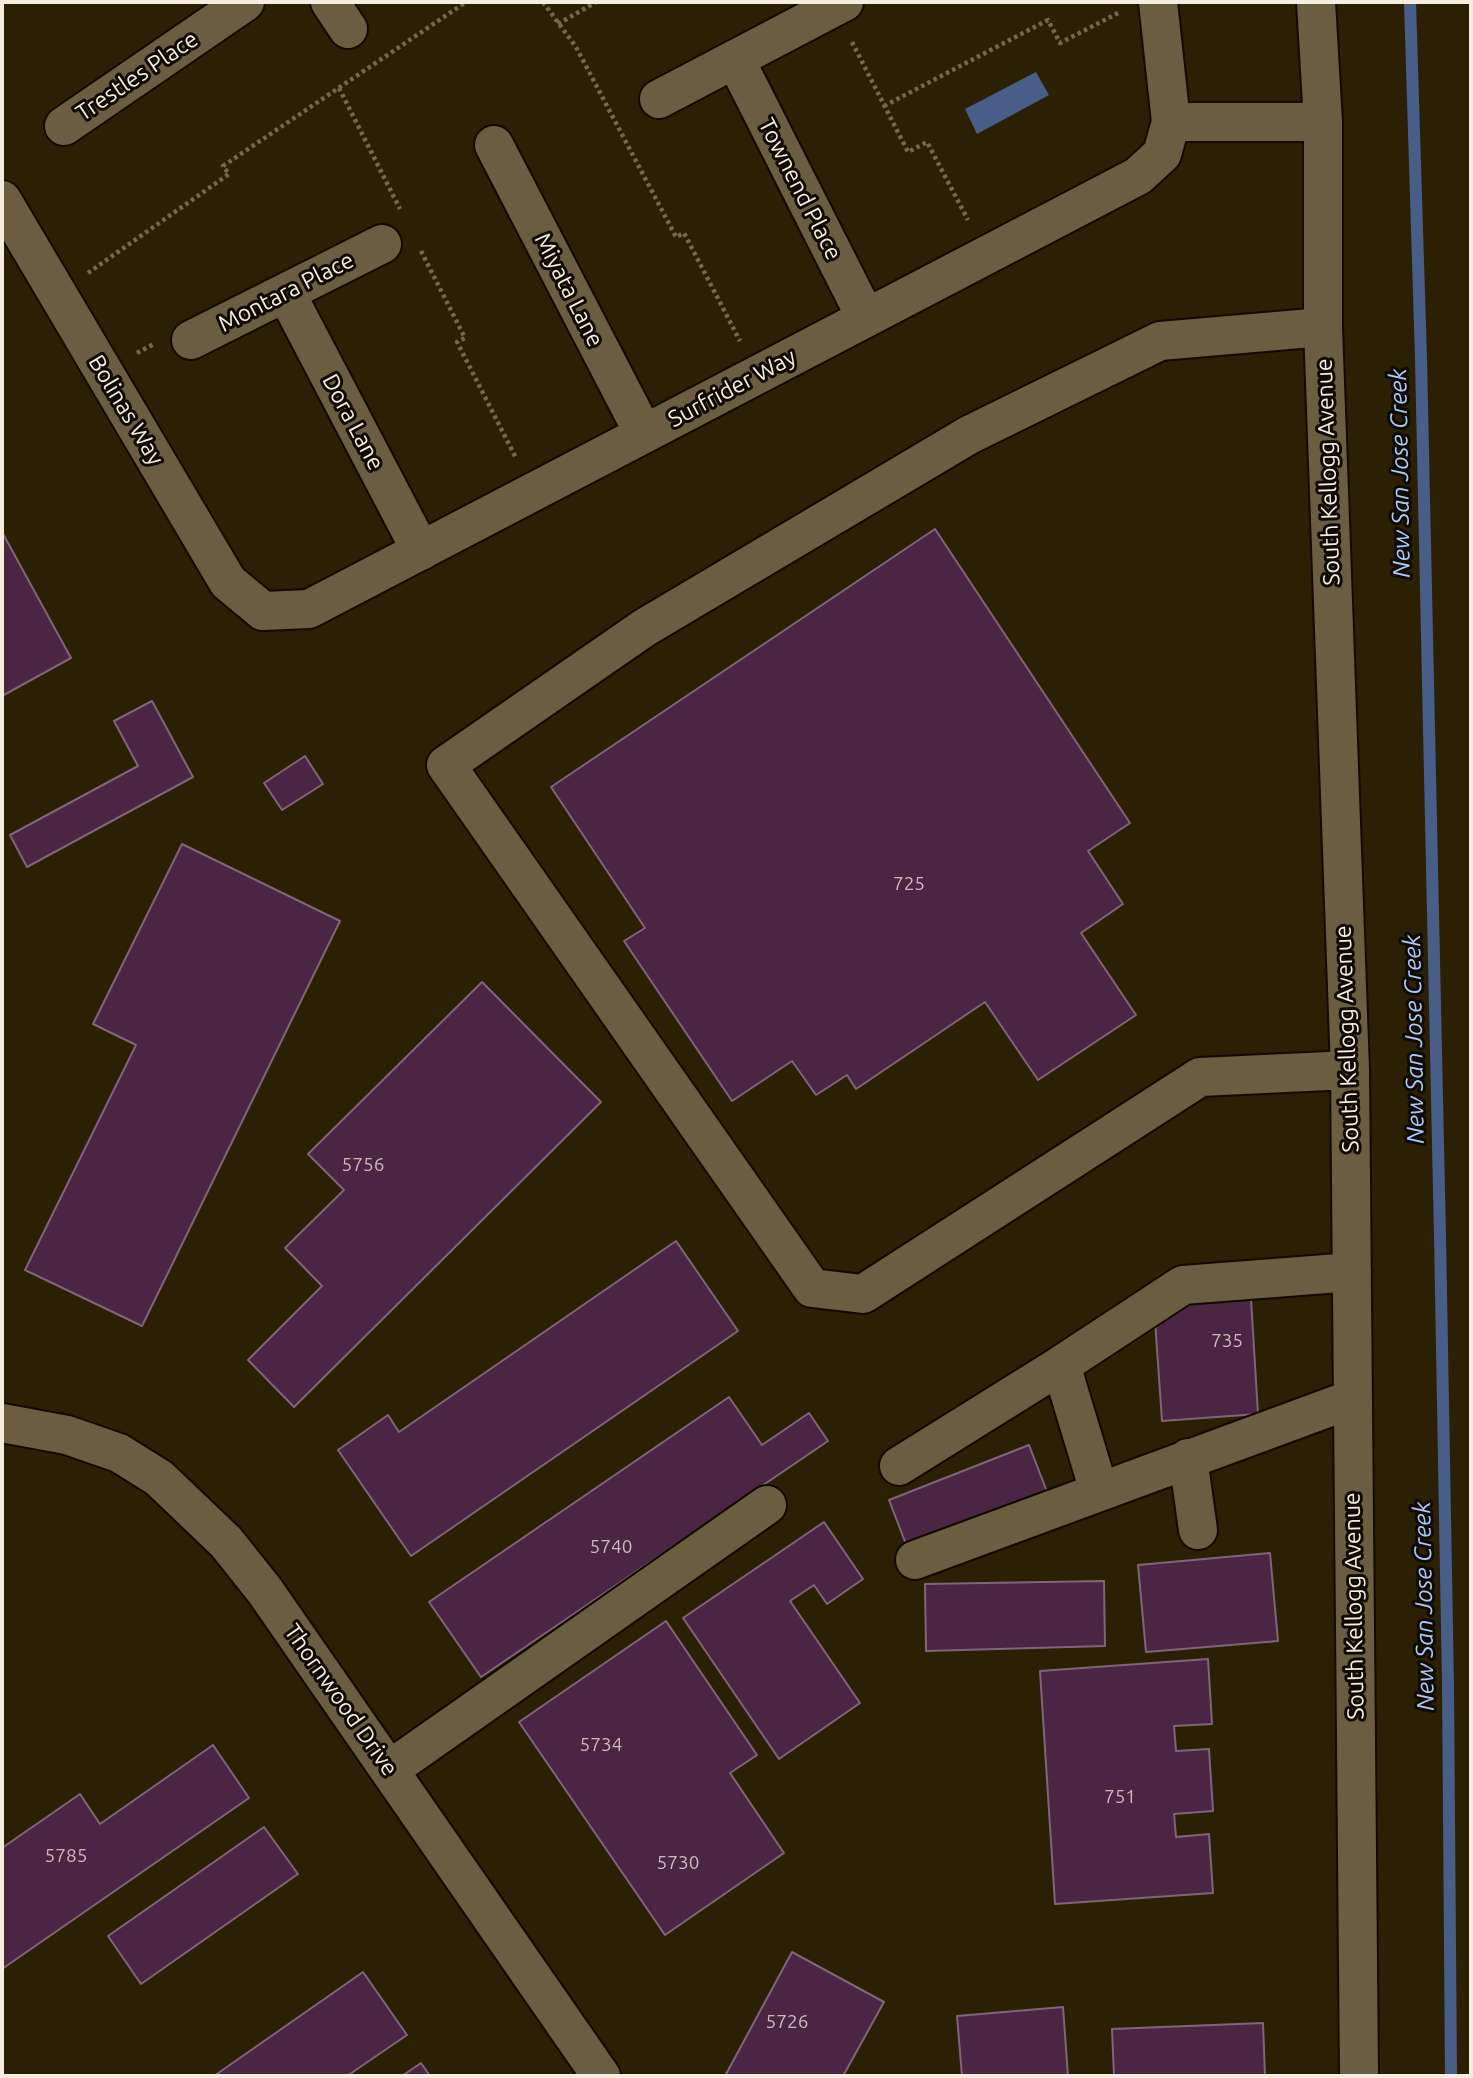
<!DOCTYPE html>
<html>
<head>
<meta charset="utf-8">
<style>
	body { margin:0 }
	#map { position:relative; width:1473px; height:2078px; overflow:hidden; background:#2b2003; font-family:Ubuntu,sans-serif }
	canvas { display:block }
	.frame { position:absolute; inset:0; border:4px solid #f6eedd; pointer-events:none }
</style>
</head>
<body>
<div id="map">
<canvas width="1473" height="2078"></canvas>
<div class="frame"></div>
</div>
<script>
const ctx = document.querySelector('canvas').getContext('2d');
ctx.lineJoin = 'round';
function paint(path, color) {
  ctx.fillStyle = color;
  ctx.fill(path, 'evenodd');
}
function shape(rows) {
  const path = new Path2D();
  for (const r of rows) {
    path.moveTo(r[0], r[1]);
    for (let i = 2; i < r.length; i += 2) path.lineTo(r[i], r[i + 1]);
  }
  return path;
}
function stroke(path, color, width, dash) {
  ctx.strokeStyle = color;
  ctx.lineWidth = width;
  ctx.lineCap = dash ? 'butt' : 'round';
  ctx.setLineDash(dash || []);
  ctx.stroke(path);
}
function drawText(font, color, halo, rows, align = 'center') {
  ctx.font = font + ' Ubuntu,sans-serif';
  ctx.lineWidth = 6;
  ctx.setLineDash([]);
  ctx.textBaseline = 'middle';
  ctx.strokeStyle = halo;
  ctx.fillStyle = color;
  for (const [text, x, y, turn = 0] of rows) {
    ctx.save();
    ctx.translate(x, y);
    ctx.rotate((+turn || 0) * Math.PI / 180);
    ctx.textAlign = isNaN(turn) ? turn : align;
    if (halo) ctx.strokeText(text, 0, 0);
    ctx.fillText(text, 0, 0);
    ctx.restore();
  }
}
const water = shape([
	[1036,72,1049,95,977,134,965,109]
]);
const stream = shape([
	[1410,2,1421,359,1440,1236,1448,1685,1451,2076]
]);
const building = shape([
	[935,529,1130,823,1088,851,1123,904,1081,933,1136,1015,1038,1080,985,1002,856,1089,847,1075,816,1095,792,1061,732,1101,624,941,645,928,551,787,935,529],
	[2,532,71,658,2,696,2,532],
	[152,701,193,777,27,867,10,835,138,766,114,721,152,701],
	[305,756,323,784,282,810,264,783,305,756],
	[182,844,340,921,142,1326,25,1270,136,1045,93,1024,182,844],
	[482,982,601,1102,294,1407,248,1360,322,1286,285,1248,344,1190,308,1154,482,982],
	[676,1241,738,1331,411,1556,338,1450,388,1415,399,1432,676,1241],
	[1251,1299,1258,1414,1162,1421,1154,1306,1251,1299],
	[729,1397,762,1445,809,1413,828,1441,481,1677,429,1602,729,1397],
	[1029,1445,1049,1497,909,1552,889,1500,1029,1445],
	[824,1522,863,1579,827,1604,814,1585,790,1601,860,1703,779,1759,683,1618,824,1522],
	[1270,1553,1278,1641,1146,1652,1138,1565,1270,1553],
	[1104,1581,1105,1646,926,1651,925,1584,1104,1581],
	[666,1621,757,1755,730,1773,784,1853,665,1935,519,1722,666,1621],
	[1208,1659,1212,1724,1174,1726,1176,1751,1209,1749,1213,1811,1174,1814,1176,1837,1209,1834,1213,1893,1055,1904,1040,1671,1208,1659],
	[213,1745,249,1798,2,1969,2,1848,80,1794,100,1824,213,1745],
	[264,1827,298,1874,141,1984,108,1936,264,1827],
	[792,1952,884,2002,843,2076,725,2076,792,1952],
	[363,1972,407,2035,347,2076,214,2076,363,1972],
	[1063,2007,1068,2076,962,2076,957,2016,1063,2007],
	[1263,2023,1265,2076,1114,2076,1112,2029,1263,2023],
	[421,2063,430,2076,402,2076,421,2063]
]);
const path = shape([
	[543,2,576,47,676,237,684,233,740,341],
	[558,24,596,2],
	[852,42,908,152,927,142,968,220],
	[339,88,400,209],
	[884,106,1048,20,1060,43,1120,12],
	[421,251,465,338,457,342,516,458],
	[88,273,229,174,223,166,466,2],
	[137,353,154,344]
]);
const minor = shape([
	[330,2,348,29],
	[1316,2,1323,122,1323,327,1350,1070,1359,2076],
	[735,59,866,318],
	[659,99,844,2],
	[1171,122,1323,122],
	[64,126,245,2],
	[494,145,644,434],
	[2,200,228,582,263,611,309,609,1138,176,1162,154,1171,122,1158,2],
	[286,293,421,551],
	[1323,327,1160,341,969,435,644,628,446,765,812,1288,863,1294,1200,1077,1350,1070],
	[191,340,382,244],
	[1061,1365,1183,1285,1352,1272],
	[2,1423,67,1435,119,1453,159,1478,226,1542,265,1591,601,2076],
	[1188,1458,1198,1530],
	[899,1466,1061,1365,1099,1491],
	[915,1560,1352,1399],
	[389,1770,767,1505]
]);
const numberNames = [
	["725",909,884],
	["5756",363,1165],
	["735",1227,1341],
	["5740",611,1547],
	["5734",601,1745],
	["751",1120,1797],
	["5785",66,1856],
	["5730",678,1863],
	["5726",787,2022]
];
const streetNames = [
	["Trestles Place",137,76,-34],
	["Townend Place",800,189,63],
	["Miyata Lane",569,290,63],
	["Montara Place",286,292,-27],
	["Surfrider Way",732,388,-28],
	["Bolinas Way",126,410,59],
	["Dora Lane",353,422,62],
	["South Kellogg Avenue",1328,472,-92],
	["South Kellogg Avenue",1347,1039,-92],
	["South Kellogg Avenue",1354,1606,-91],
	["Thornwood Drive",341,1700,55]
];
const waterNames = [
	["New San Jose Creek",1400,473,-91],
	["New San Jose Creek",1414,1039,-91],
	["New San Jose Creek",1424,1606,-91]
];
paint(water, '#485e89');
stroke(stream, '#485e89', 12);
paint(building, '#4b2544');
stroke(building, '#80647a', 2);
stroke(minor, '#120900', 42);
stroke(path, '#736950', 4.5, [3.5, 3.5]);
stroke(minor, '#6b5e40', 38);
drawText('19px', '#cbbcb7', null, numberNames);
drawText('23px', '#f6eedd', '#0f0a02', streetNames);
drawText('italic 24px', '#aac7fe', '#0f0a02', waterNames);
</script>
</body>
</html>
